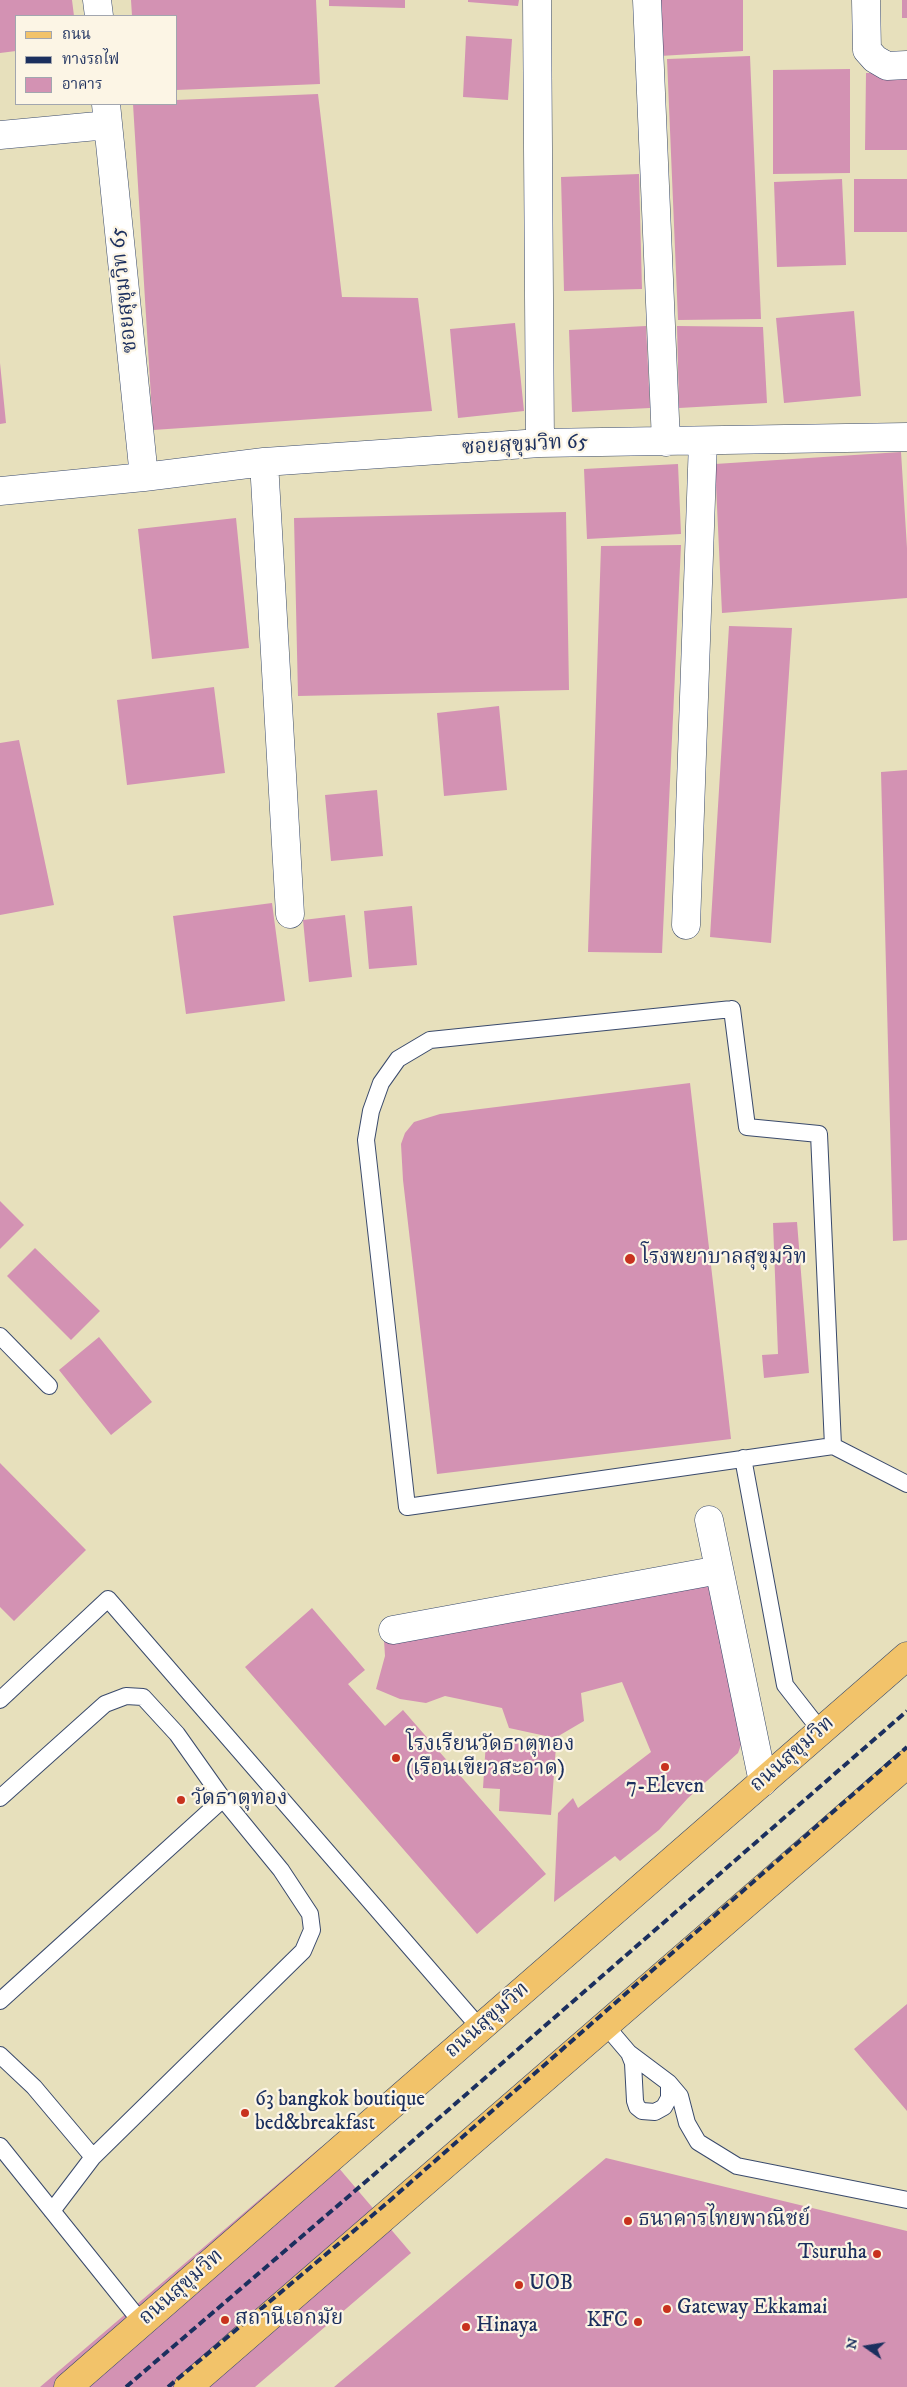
<!DOCTYPE html>
<html>
<head>
<meta charset="utf-8">
<style>
	body { margin:0 }
	#map { position:relative; width:907px; height:2387px; overflow:hidden; background:#e7e0bc; font-family:"IM FELL DW Pica","Noto Serif Thai",serif }
	canvas { display:block }
	.legend { position:absolute; left:15px; top:15px; width:162px; height:90px; box-sizing:border-box; background:#fcf5e5; border:1px solid #a2a6af; margin:0; padding:6px 9px; list-style:none; font-size:15px; color:#1b2f5e }
	.legend li { display:flex; align-items:center; gap:10px; height:25px }
	.legend b { width:25px; border:1px solid #a2a6af }
	.north { position:absolute; left:842px; top:2322px; width:50px; height:50px; -webkit-text-stroke:4px #fcf5e5; paint-order:stroke; rotate:283deg; font-size:14px; font-weight:700; line-height:20px; text-align:center; color:#1b2f5e }
	.north::after { content:''; display:block; margin:auto; width:18px; height:22px; background:#1b2f5e; clip-path:polygon(50% 0,100% 100%,50% 72%,0 100%) }
</style>
</head>
<body>
<div id="map">
<canvas width="907" height="2387"></canvas>
<ul class="legend">
<li><b style="height:6px;background:#f2c36a"></b>ถนน</li>
<li><b style="height:6px;background:#1b2f5e"></b>ทางรถไฟ</li>
<li><b style="height:14px;background:#d392b3"></b>อาคาร</li>
</ul>
<div class="north">N</div>
</div>
<script>
const ctx = document.querySelector('canvas').getContext('2d');
ctx.lineJoin = 'round';
function paint(path, color) {
  ctx.fillStyle = color;
  ctx.fill(path, 'evenodd');
}
function shape(rows) {
  const path = new Path2D();
  for (const r of rows) {
    path.moveTo(r[0], r[1]);
    for (let i = 2; i < r.length; i += 2) path.lineTo(r[i], r[i + 1]);
  }
  return path;
}
function stroke(path, color, width, dash) {
  ctx.strokeStyle = color;
  ctx.lineWidth = width;
  ctx.lineCap = dash ? 'butt' : 'round';
  ctx.setLineDash(dash || []);
  ctx.stroke(path);
}
function drawText(font, color, halo, rows, align = 'center') {
  ctx.font = font + ' "IM FELL DW Pica","Noto Serif Thai",serif';
  ctx.lineWidth = 4.5;
  ctx.setLineDash([]);
  ctx.textBaseline = 'middle';
  ctx.strokeStyle = halo;
  ctx.fillStyle = color;
  for (const [text, x, y, turn = 0] of rows) {
    ctx.save();
    ctx.translate(x, y);
    ctx.rotate((+turn || 0) * Math.PI / 180);
    ctx.textAlign = isNaN(turn) ? turn : align;
    if (halo) ctx.strokeText(text, 0, 0);
    ctx.fillText(text, 0, 0);
    ctx.restore();
  }
}
const building = shape([
	[0,0,72,0,74,16,16,16,16,51,0,53],
	[131,0,316,0,320,84,176,90,176,16,132,16],
	[329,0,405,0,405,8,329,6],
	[468,0,519,0,518,6,468,2],
	[656,0,743,0,743,51,660,56],
	[902,0,907,0,907,18,902,18],
	[466,36,512,39,508,100,463,97],
	[750,56,761,319,678,320,667,59],
	[850,69,850,173,773,174,773,70],
	[866,73,907,73,907,150,865,150],
	[318,94,342,297,418,298,432,411,153,430,133,104,176,104,176,100],
	[639,174,642,289,564,291,561,177],
	[842,179,846,265,777,267,774,182],
	[854,179,907,179,907,232,854,232],
	[854,311,861,396,784,403,776,318],
	[515,323,524,411,458,418,450,329],
	[646,326,650,408,572,412,569,330],
	[677,326,763,327,767,403,679,408],
	[0,363,6,423,0,424],
	[901,452,907,548,907,598,722,613,715,464],
	[678,464,681,534,587,539,584,469],
	[566,512,569,690,298,696,294,518],
	[236,518,249,648,152,659,138,529],
	[681,545,662,953,588,952,601,546],
	[729,626,792,628,771,943,710,937],
	[214,687,225,773,127,785,117,700],
	[499,706,507,790,444,796,437,713],
	[19,740,54,905,0,915,0,743],
	[907,770,907,1240,893,1241,881,772],
	[377,790,383,856,331,861,325,795],
	[272,903,285,1001,186,1014,173,916],
	[412,906,417,965,369,969,364,911],
	[345,915,352,977,309,982,303,920],
	[690,1083,731,1439,437,1474,403,1180,401,1144,405,1133,414,1122,440,1114],
	[0,1201,24,1225,0,1249],
	[797,1222,809,1373,764,1378,762,1355,778,1354,773,1223],
	[35,1248,100,1311,71,1340,7,1276],
	[99,1337,152,1402,111,1435,59,1370],
	[0,1463,86,1550,14,1621,0,1607],
	[715,1582,746,1731,738,1753,688,1798,659,1830,620,1861,615,1856,554,1902,558,1813,573,1798,578,1808,651,1752,622,1682,581,1693,584,1721,555,1738,509,1728,502,1708,445,1696,426,1703,400,1699,376,1689,385,1656,384,1640],
	[312,1608,365,1670,348,1684,385,1726,403,1710,546,1874,477,1934,245,1667],
	[486,1741,556,1746,551,1815,499,1811,500,1789,483,1788],
	[907,2004,907,2111,854,2049],
	[321,2147,411,2253,255,2387,40,2387],
	[606,2158,907,2231,907,2387,334,2387]
]);
const lane = shape([
	[732,1009,747,1127,819,1134,833,1446,407,1507,366,1140,371,1111,381,1083,398,1059,430,1040,732,1009],
	[0,1336,49,1386],
	[833,1446,907,1484],
	[743,1458,785,1685,821,1731],
	[0,1700,108,1599,480,2028],
	[0,1798,105,1704,126,1696,143,1697,177,1734,223,1799,281,1870,310,1914,312,1930,303,1951,93,2157,52,2211],
	[0,2001,223,1799],
	[606,2026,629,2053,669,2083,680,2096,687,2123,698,2142,737,2166,907,2200],
	[629,2053,633,2063,635,2101,637,2107,642,2111,655,2112,664,2107,669,2098,669,2083],
	[0,2055,34,2087,93,2157],
	[0,2146,142,2323]
]);
const street = shape([
	[97,0,99,16],
	[537,0,540,443],
	[647,0,666,442],
	[866,0,867,50,875,59,887,66,907,65],
	[106,104,144,477,264,462,540,443,907,437],
	[0,135,108,125],
	[264,462,290,914],
	[0,491,144,477],
	[686,925,703,441],
	[709,1520,763,1782],
	[393,1630,719,1570]
]);
const primary = shape([
	[68,2387,907,1656],
	[188,2387,907,1764]
]);
const rail = shape([
	[126,2387,370,2178,907,1711],
	[168,2387,387,2203,907,1747]
]);
const markers = [
	[630,1259,6,"#c8321e"],
	[396,1758,5,"#c8321e"],
	[665,1767,5,"#c8321e"],
	[181,1800,5,"#c8321e"],
	[245,2113,5,"#c8321e"],
	[628,2221,5,"#c8321e"],
	[877,2254,5,"#c8321e"],
	[519,2285,5,"#c8321e"],
	[667,2309,5,"#c8321e"],
	[225,2320,5,"#c8321e"],
	[638,2322,5,"#c8321e"],
	[466,2327,5,"#c8321e"]
];
const streetNames = [
	["ซอยสุขุมวิท 65",125,290,-96],
	["ซอยสุขุมวิท 65",525,446,-3],
	["ถนนสุขุมวิท",793,1755,-41],
	["ถนนสุขุมวิท",488,2021,-41],
	["ถนนสุขุมวิท",182,2288,-41]
];
const poiNames = [
	["โรงพยาบาลสุขุมวิท",641,1259],
	["โรงเรียนวัดธาตุทอง",406,1746],
	["(เรือนเขียวสะอาด)",406,1770],
	["7-Eleven",665,1788,"center"],
	["วัดธาตุทอง",191,1800],
	["63 bangkok boutique",255,2101],
	["bed&breakfast",255,2125],
	["ธนาคารไทยพาณิชย์",638,2221],
	["Tsuruha",867,2254,"right"],
	["UOB",529,2285],
	["Gateway Ekkamai",677,2309],
	["สถานีเอกมัย",235,2320],
	["KFC",628,2322,"right"],
	["Hinaya",476,2327]
];
paint(building, '#d392b3');
stroke(lane, '#3a4a6c', 18);
stroke(street, '#3a4a6c', 29);
stroke(primary, '#3a4a6c', 29);
stroke(lane, '#fff', 16);
stroke(street, '#fff', 28);
stroke(primary, '#f2c36a', 28);
stroke(rail, '#1b2f5e', 4, [8, 4]);
for (const [x, y, r, color] of markers) {
  const dot = new Path2D();
  dot.arc(x, y, r, 0, 2 * Math.PI);
  ctx.fillStyle = color;
  ctx.fill(dot);
  stroke(dot, '#fcf5e5', 2);
}
drawText('21px', '#1b2f5e', '#fcf5e5', streetNames);
drawText('21px', '#1b2f5e', '#fcf5e5', poiNames, 'left');
</script>
</body>
</html>
